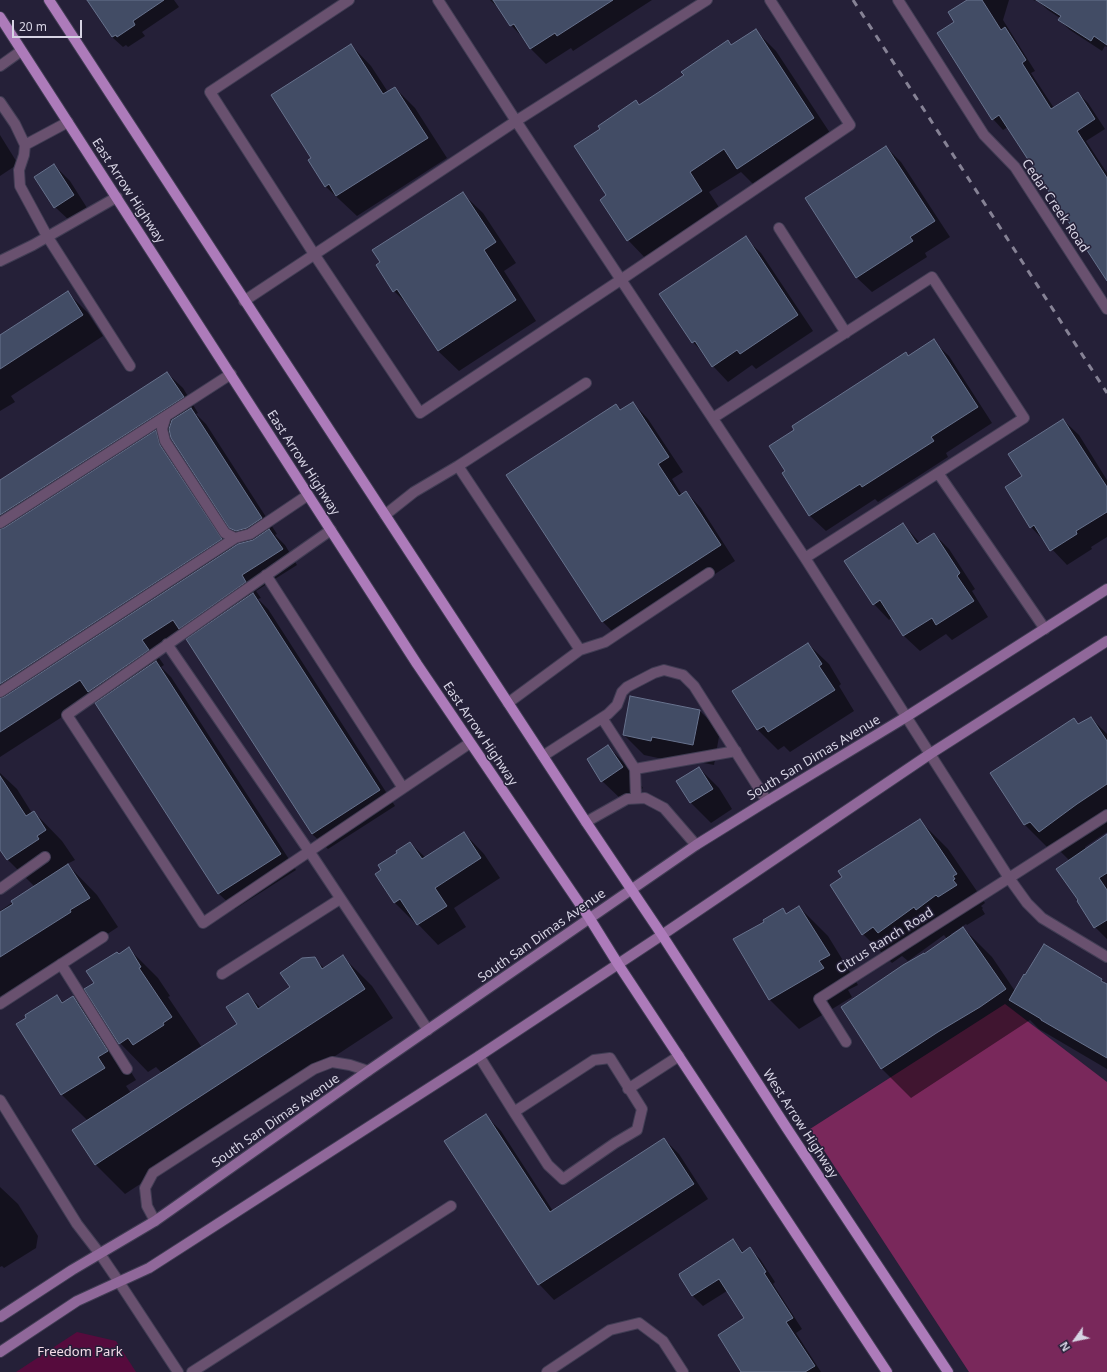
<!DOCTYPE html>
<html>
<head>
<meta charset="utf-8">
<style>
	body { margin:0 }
	#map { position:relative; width:1107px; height:1372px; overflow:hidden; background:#252038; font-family:"Noto Sans",sans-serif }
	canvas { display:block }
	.north { position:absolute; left:1055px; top:1320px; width:40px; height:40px; -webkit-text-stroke:3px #252038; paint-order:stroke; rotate:237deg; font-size:11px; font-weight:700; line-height:16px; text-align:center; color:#d7d4e4 }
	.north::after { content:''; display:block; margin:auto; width:14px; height:18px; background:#d7d4e4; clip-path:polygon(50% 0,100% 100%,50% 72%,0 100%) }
	.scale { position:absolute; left:12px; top:20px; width:70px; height:18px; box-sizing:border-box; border:2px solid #d7d4e4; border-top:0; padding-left:5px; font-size:12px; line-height:14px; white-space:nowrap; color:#d7d4e4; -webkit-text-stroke:3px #252038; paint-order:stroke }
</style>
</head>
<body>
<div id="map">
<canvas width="1107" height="1372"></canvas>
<div class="north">N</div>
<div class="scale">20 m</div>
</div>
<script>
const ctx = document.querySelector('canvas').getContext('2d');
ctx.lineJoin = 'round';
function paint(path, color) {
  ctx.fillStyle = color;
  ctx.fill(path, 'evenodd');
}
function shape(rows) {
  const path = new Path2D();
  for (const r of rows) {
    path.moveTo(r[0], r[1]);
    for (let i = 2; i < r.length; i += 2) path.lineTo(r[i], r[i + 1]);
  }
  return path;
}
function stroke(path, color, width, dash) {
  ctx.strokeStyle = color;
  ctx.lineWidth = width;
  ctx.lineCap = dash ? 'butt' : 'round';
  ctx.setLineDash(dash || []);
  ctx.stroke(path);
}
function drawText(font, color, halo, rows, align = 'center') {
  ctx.font = font + ' "Noto Sans",sans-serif';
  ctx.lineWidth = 3;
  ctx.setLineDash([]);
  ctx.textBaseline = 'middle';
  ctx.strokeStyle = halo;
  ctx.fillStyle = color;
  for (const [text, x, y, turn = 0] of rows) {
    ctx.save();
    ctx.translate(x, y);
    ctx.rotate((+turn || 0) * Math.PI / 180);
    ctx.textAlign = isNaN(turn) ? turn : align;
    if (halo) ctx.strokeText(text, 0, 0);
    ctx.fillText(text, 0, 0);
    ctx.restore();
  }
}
const green = shape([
	[77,1332,116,1341,136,1372,16,1372]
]);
const forest = shape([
	[1005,1004,1107,1082,1107,1372,969,1372,810,1129]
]);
const shadow = shape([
	[94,0,174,0,179,7,142,32,145,36,128,47,126,45,123,47,112,37],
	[490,0,652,0,573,51,571,48,546,64,531,49,524,39,511,25,503,12],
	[968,0,1009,0,1003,20,1035,71,1031,73,1054,108,1078,93,1088,103,1105,129,1086,141,1107,173,1107,280,1008,127,1003,130,993,119,938,34,956,23],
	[1033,0,1107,0,1107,47,1105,46,1102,51,1070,30,1059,20,1060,18,1048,10,1039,2],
	[756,31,776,51,834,139,758,189,741,172,709,192,722,212,648,261,628,240,608,196,601,129,636,102,639,105,685,75,728,42,732,46],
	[351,45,371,66,388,92,395,88,415,108,447,158,357,216,325,186,312,158],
	[0,135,18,164,0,176],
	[886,147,901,162,950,237,925,253,927,257,872,292,856,277],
	[54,165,70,181,89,211,71,222,55,207],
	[462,193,483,213,516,263,504,271,536,321,459,371,438,351,411,308,394,291,377,265],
	[745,238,761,253,813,331,756,369,752,365,728,382,713,366,705,355,693,342],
	[68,293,88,313,103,336,11,396,15,402,0,411,0,336],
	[933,341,949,356,992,423,946,453,948,457,914,479,878,502,875,499,826,531,810,516,783,473,906,354,909,357],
	[167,373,183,388,198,413,196,414,206,424,277,534,275,535,285,545,297,565,256,591,261,598,258,599,268,609,395,806,328,849,312,834,188,636,157,655,164,665,161,667,171,677,296,870,235,909,219,894,96,704,99,702,93,697,0,757,0,481],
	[170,431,230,527,246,543,233,548,175,461,161,437],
	[633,403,648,419,683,472,672,479,682,495,686,492,701,508,735,561,618,637,603,622,508,475,616,405,622,410],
	[1063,420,1079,435,1107,480,1107,537,1091,547,1092,549,1067,565,1031,527],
	[903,524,920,543,934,534,949,549,975,589,972,591,988,617,952,640,946,634,920,651,904,636,892,618,889,620,874,604],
	[808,644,829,664,841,684,839,686,854,711,790,752,784,746,778,750,758,730,733,691],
	[700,711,720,731,714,765,672,757,672,761,644,755,624,735],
	[1091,718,1107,734,1107,832,1085,847,1086,850,1107,836,1107,939,1095,927,1078,901,1070,861,1059,850,1054,854,1025,825,992,774,1074,720,1079,724],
	[608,746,628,767,643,788,623,801,602,781],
	[699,768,719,788,732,809,711,823,690,802],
	[0,773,17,789,32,813,34,812,62,841,75,860,67,864,97,895,118,927,0,1005,0,911,35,887,7,859,0,848],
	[919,820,948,849,985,903,981,906,983,908,982,909,985,914,967,925,966,924,951,934,952,936,963,928,992,957,1015,991,1044,945,1102,980,1107,986,1107,1069,1039,1029,1030,1020,911,1098,882,1069,842,1007,947,939,944,935,908,961,902,956,892,963,863,934],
	[464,833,484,854,500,878,454,908,466,927,438,945,416,922,415,923,395,903,377,874,383,870,410,843,426,858],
	[799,907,828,936,858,985,848,990,852,997,799,1029,770,1000,734,940,765,922,783,910,787,914],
	[129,949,158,978,170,996,168,997,201,1046,191,1052,192,1054,238,1024,248,995,261,1008,291,987,314,958,324,968,343,957,372,986,393,1018,125,1194,96,1165,73,1130,88,1121,61,1094,57,996,64,1003,73,997,102,1026,136,1080,126,1086,131,1093,162,1073,156,1067,148,1072,120,1043,95,983,119,955],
	[485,1115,501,1131,553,1211,664,1139,679,1154,708,1199,554,1300,539,1284],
	[0,1187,18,1204,38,1236,36,1248,4,1268,2,1266,0,1267],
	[733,1240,744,1253,750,1249,760,1259,775,1282,773,1284,802,1329,796,1333,821,1372,744,1372,745,1319,727,1291,703,1306,693,1296,680,1275]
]);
const building = shape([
	[87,0,164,0,133,21,135,25,117,37,116,35,112,37,87,0],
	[493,0,613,0,557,36,555,33,530,49,514,24,510,26,493,0],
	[967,0,982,0,1001,30,1005,27,1026,60,1022,63,1051,109,1078,92,1095,119,1077,131,1107,178,1107,281,999,115,992,120,937,33,954,22,948,12,967,0],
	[1036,0,1107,0,1107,45,1094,36,1091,41,1058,20,1061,16,1036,0],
	[756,29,814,118,737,169,724,149,690,172,702,191,627,241,600,200,606,195,574,146,600,129,598,126,636,100,639,105,662,90,684,75,681,72,728,40,731,45,756,29],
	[351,44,383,94,395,87,428,138,336,196,329,184,325,187,308,160,311,158,271,95,351,44],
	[886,146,935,221,910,237,913,241,856,278,805,198,886,146],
	[54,164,74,195,54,208,34,177,54,164],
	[463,192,496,242,484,250,516,300,438,351,397,289,393,292,376,265,380,262,372,250,463,192],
	[746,236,798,315,740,354,737,350,712,367,695,341,692,343,659,294,746,236],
	[68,291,83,315,0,369,0,335,68,291],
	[934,339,978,407,931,437,934,441,862,487,860,484,809,516,782,473,785,471,769,446,794,430,792,426,906,352,908,356,934,339],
	[167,372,184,397,0,515,0,480,167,372],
	[633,402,669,457,658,464,679,496,686,491,721,545,602,622,506,475,616,404,620,410,633,402],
	[191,408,262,518,247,528,236,531,229,528,171,438,169,429,172,420,191,408],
	[1063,419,1107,487,1107,512,1076,531,1077,534,1050,551,1034,525,1030,528,1005,487,1022,476,1008,454,1063,419],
	[156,430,160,445,222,539,0,684,0,529,4,528,156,430],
	[903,523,917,544,934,533,960,573,957,576,974,601,936,625,932,618,903,636,880,600,873,605,844,561,903,523],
	[269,529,283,549,242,575,246,582,179,629,173,620,142,640,149,650,88,692,80,680,0,732,0,698,4,697,238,544,253,540,269,529],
	[253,593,380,790,312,834,186,639,253,593],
	[808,643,822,664,819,666,835,690,768,732,764,726,757,730,732,691,808,643],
	[156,661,281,854,218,894,95,703,156,661],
	[630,696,700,710,693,745,652,737,651,741,623,735,630,696],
	[1091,717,1107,741,1107,784,1077,804,1039,832,1030,822,1024,825,990,773,1074,718,1078,724,1091,717],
	[608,745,623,767,601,782,587,759,608,745],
	[699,767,713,789,690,803,676,781,699,767],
	[0,776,26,816,34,811,46,830,37,836,39,839,7,860,0,850,0,776],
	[920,819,957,874,953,876,955,879,953,880,957,885,938,897,936,895,916,910,914,907,878,933,873,927,862,935,830,885,842,877,838,871,920,819],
	[464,832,481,858,435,888,447,906,417,925,400,899,394,903,375,874,381,870,378,865,397,853,396,851,410,842,422,859,464,832],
	[1107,834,1107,873,1099,878,1107,890,1107,920,1094,928,1077,901,1078,900,1056,869,1107,834],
	[68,864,90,898,70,910,71,912,0,957,0,912,13,904,11,901,28,890,68,864],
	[799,906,830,955,819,961,824,968,769,1000,733,939,764,922,763,920,783,908,786,914,799,906],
	[963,927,1006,989,980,1007,938,1032,881,1069,841,1007,903,965,924,953,924,954,963,927],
	[1044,944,1102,979,1101,981,1107,984,1107,1058,1041,1020,1041,1019,1009,1000,1024,974,1025,975,1044,944],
	[129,947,141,967,139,968,172,1017,163,1023,164,1025,133,1045,128,1038,119,1044,84,989,94,983,86,971,117,952,119,954,129,947],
	[343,955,365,989,95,1165,72,1130,237,1024,226,1007,248,993,258,1009,290,987,280,973,302,958,315,957,322,969,343,955],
	[57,995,62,1003,73,996,108,1051,98,1057,105,1068,61,1095,16,1024,26,1018,25,1015,57,995],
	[486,1114,550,1212,664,1138,694,1184,538,1285,444,1141,486,1114],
	[733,1239,742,1253,750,1247,766,1272,764,1273,793,1318,786,1322,815,1366,805,1372,741,1372,718,1335,744,1318,719,1279,692,1296,680,1277,679,1274,733,1239]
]);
const lane = shape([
	[349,0,210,92,314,254,420,413,622,279,850,125,770,0],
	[438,0,516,121,805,558,1009,878,819,999,846,1042],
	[0,66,21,51],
	[0,102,15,124,25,145,24,155,19,170,20,186,47,236,130,366],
	[25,145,68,122],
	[779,228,846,333],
	[0,261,33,245,117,197],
	[244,301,516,121,707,0],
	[231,374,166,416,162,429,165,441,225,533,235,538,250,534,308,495],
	[713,418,932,277,1024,418,805,558],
	[458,466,586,383],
	[938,473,1045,629],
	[385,515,414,492,458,466,580,650,508,703],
	[0,523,166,416],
	[331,530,67,715,203,923,470,743],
	[266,575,403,788],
	[167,644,309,851,428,1030],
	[580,650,605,642,709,573],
	[0,692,235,538],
	[602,718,635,769,636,798],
	[543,756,608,714,617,705,622,692,627,687,654,673,664,670,683,675,694,686,767,801],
	[635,769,736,751],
	[1107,815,1009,878,1027,903,1042,918,1107,957],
	[586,822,627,799,645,798,664,808,696,845],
	[0,889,45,857],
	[61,964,127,1069],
	[222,974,340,899],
	[0,1004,103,937],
	[479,1056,514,1112,548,1165,563,1179,615,1143,637,1130,642,1109,610,1058,594,1060,514,1112],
	[628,1089,679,1056],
	[0,1100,77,1224,100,1254],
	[155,1221,147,1206,145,1188,153,1173,314,1069,332,1062,350,1065,368,1071],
	[192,1372,451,1206]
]);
const street = shape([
	[898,0,984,135,1015,167,1107,309],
	[100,1254,119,1282,178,1372],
	[547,1372,610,1330,639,1323,663,1341,683,1372]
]);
const secondary = shape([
	[0,1317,72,1270,155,1221,368,1071,696,845,767,801,906,717,1107,589],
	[0,1352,77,1301,149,1268,479,1056,662,935,930,754,1107,641]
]);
const primary = shape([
	[49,0,268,336,586,822,662,935,786,1127,948,1372],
	[0,17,417,664,590,919,618,964,887,1372]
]);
const rail = shape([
	[853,0,1107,393]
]);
const streetNames = [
	["East Arrow Highway",128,191,57],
	["Cedar Creek Road",1055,206,56],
	["East Arrow Highway",303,463,57],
	["East Arrow Highway",480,734,56],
	["South San Dimas Avenue",814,758,-31],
	["South San Dimas Avenue",542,936,-35],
	["Citrus Ranch Road",885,941,-32],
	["South San Dimas Avenue",276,1121,-35],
	["West Arrow Highway",800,1124,57]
];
const parkNames = [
	["Freedom Park",80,1352]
];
paint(green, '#560b3d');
paint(forest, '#79285b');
paint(shadow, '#0007');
paint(building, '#424c65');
stroke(building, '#67728d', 1);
stroke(lane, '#413d54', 12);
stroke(street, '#413d54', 12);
stroke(secondary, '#413d54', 12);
stroke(primary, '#413d54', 12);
stroke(lane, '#69516f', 10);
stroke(street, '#69516f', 10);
stroke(secondary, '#90689a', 10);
stroke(primary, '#ad7bba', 10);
stroke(rail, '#868295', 3, [7, 7]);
drawText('13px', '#d7d4e4', '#252038', streetNames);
drawText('13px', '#f4dce8', '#252038', parkNames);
</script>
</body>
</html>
